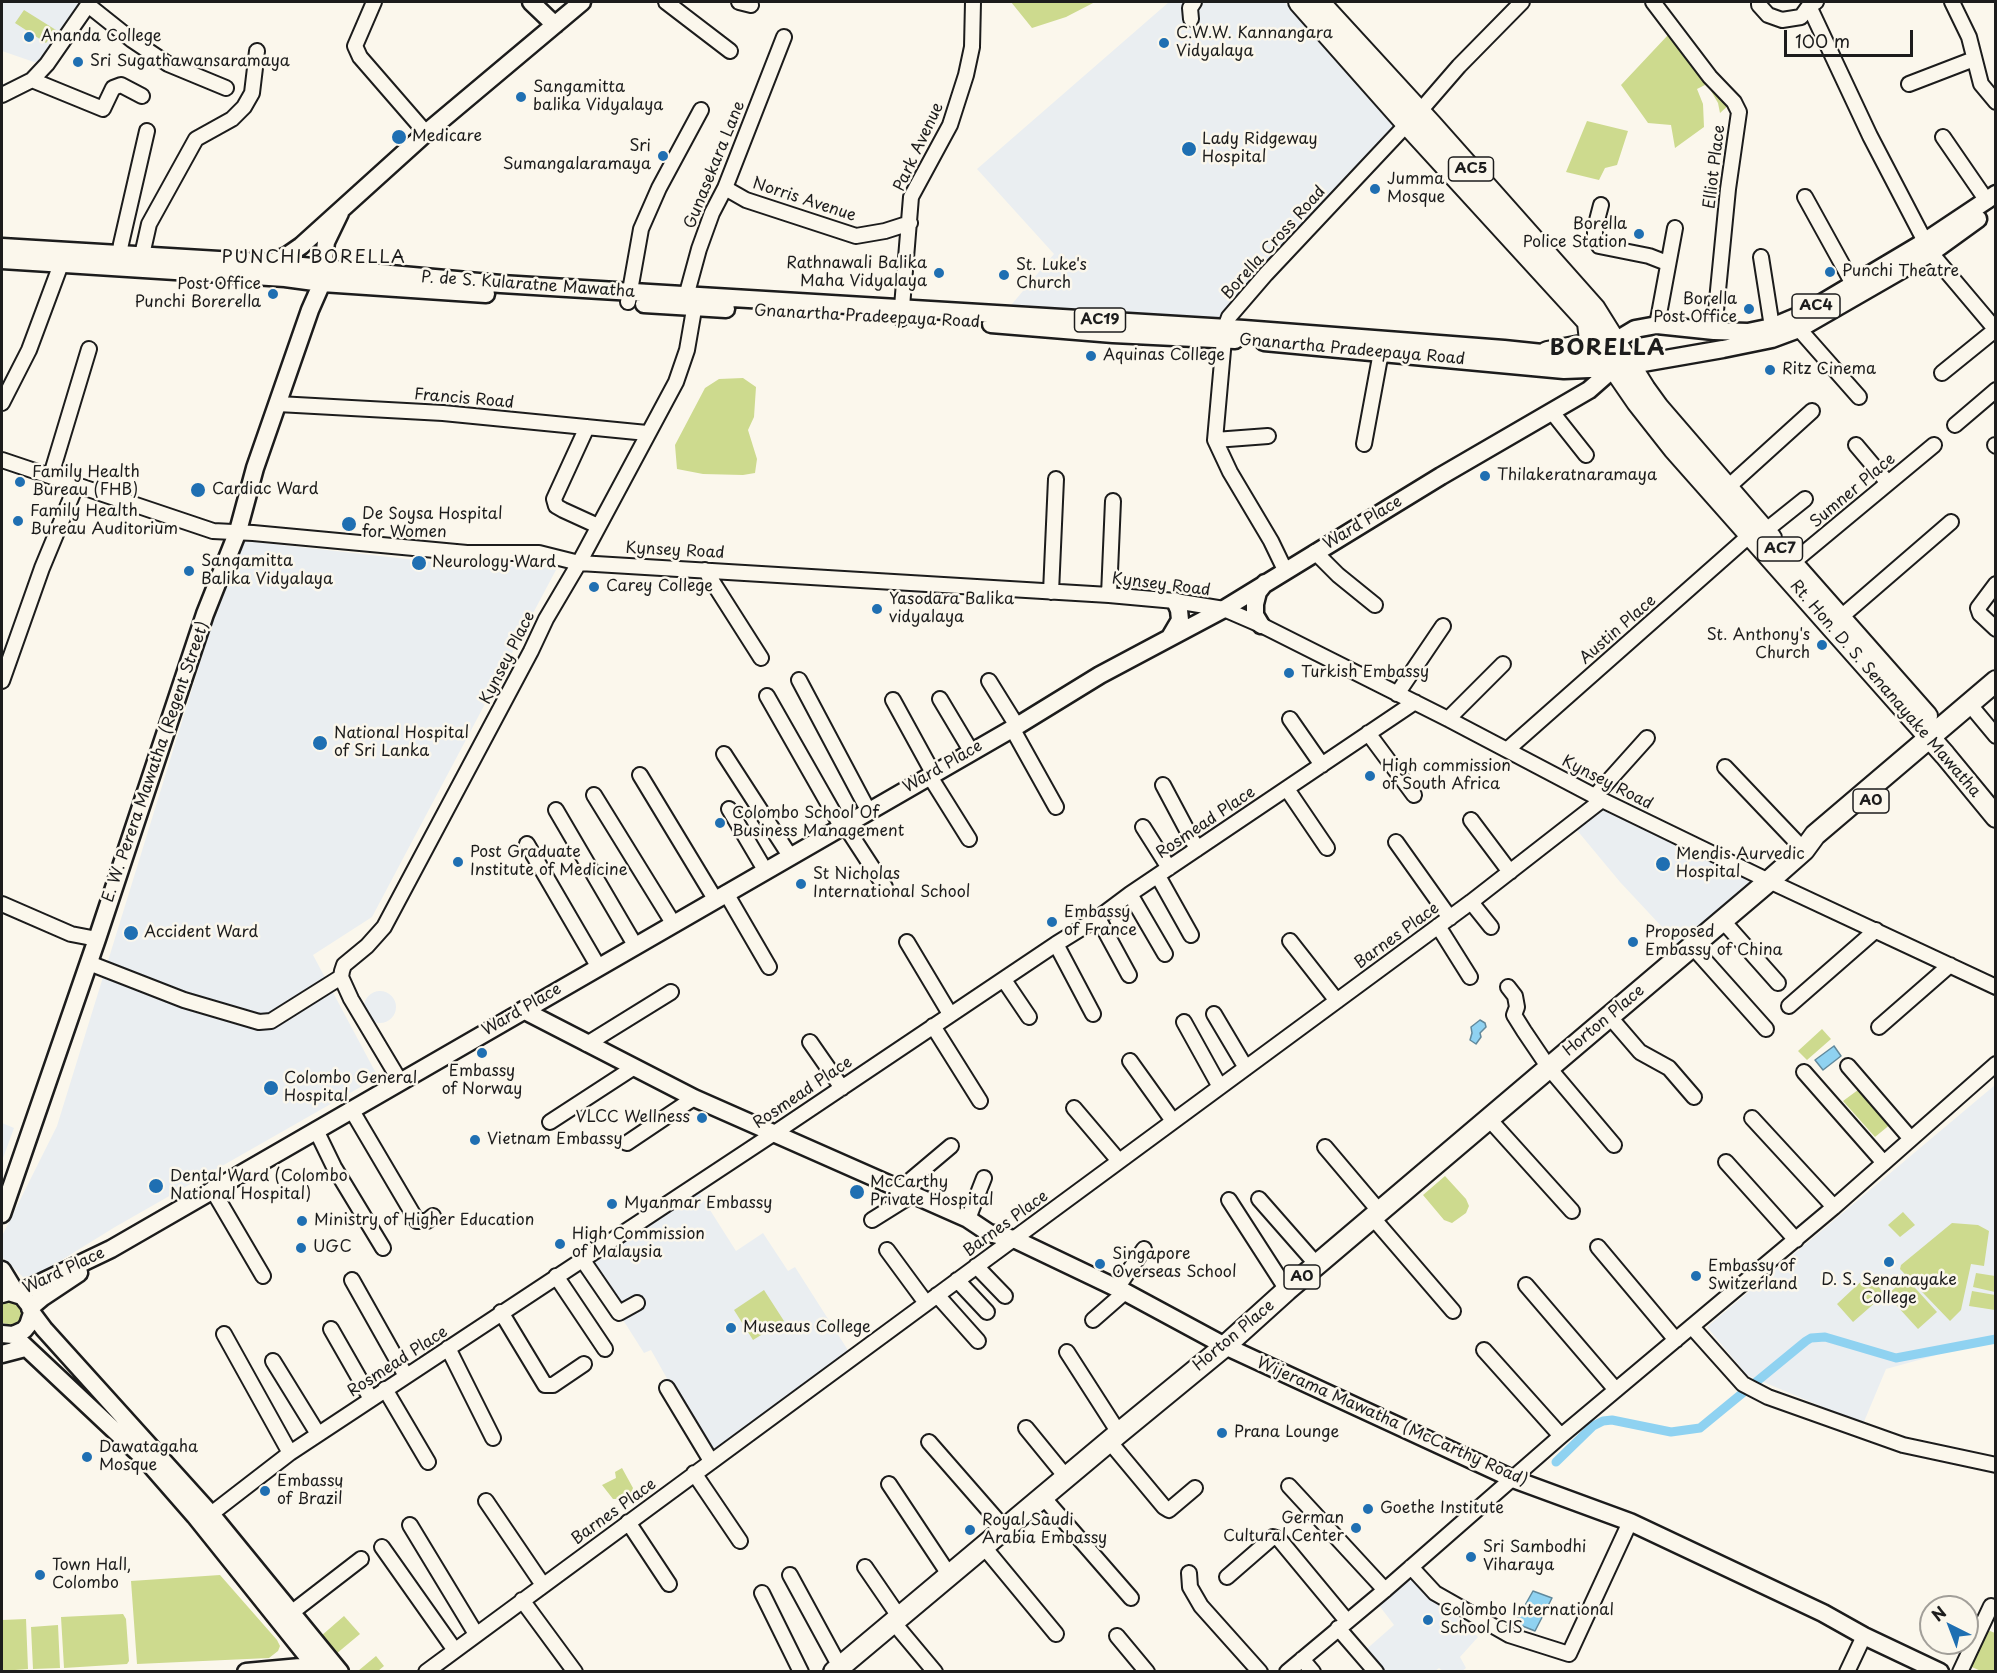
<!DOCTYPE html>
<html>
<head>
<meta charset="utf-8">
<style>
	body { margin:0 }
	#map { position:relative; width:1997px; height:1673px; overflow:hidden; background:#fbf7ec; font-family:"Playpen Sans",sans-serif }
	canvas { display:block }
	.frame { position:absolute; inset:0; border:3px solid #1c1c1c; pointer-events:none }
	.north { position:absolute; left:1919px; top:1595px; width:60px; height:60px; box-sizing:border-box; background:#fbf7ec; border:2px solid #a29f99; border-radius:50%; rotate:318deg; font-size:16px; font-weight:700; line-height:24px; text-align:center; color:#1c1c1c }
	.north::after { content:''; display:block; margin:auto; width:21px; height:27px; background:#1f6fb2; clip-path:polygon(50% 0,100% 100%,50% 72%,0 100%) }
	.scale { position:absolute; left:1784px; top:30px; width:129px; height:27px; box-sizing:border-box; border:3px solid #1c1c1c; border-top:0; padding-left:8px; font-size:18px; line-height:21px; white-space:nowrap; color:#1c1c1c; -webkit-text-stroke:4px #fbf7ec; paint-order:stroke }
</style>
</head>
<body>
<div id="map">
<canvas width="1997" height="1673"></canvas>
<div class="frame"></div>
<div class="north">N</div>
<div class="scale">100 m</div>
</div>
<script>
const ctx = document.querySelector('canvas').getContext('2d');
ctx.lineJoin = 'round';
function paint(path, color) {
  ctx.fillStyle = color;
  ctx.fill(path, 'evenodd');
}
function shape(rows) {
  const path = new Path2D();
  for (const r of rows) {
    if (r.length === 3) {
      path.moveTo(r[0] + r[2], r[1]);
      path.arc(r[0], r[1], r[2], 0, 2 * Math.PI);
      continue;
    }
    path.moveTo(r[0], r[1]);
    for (let i = 2; i < r.length; i += 2) path.lineTo(r[i], r[i + 1]);
  }
  return path;
}
function stroke(path, color, width, dash) {
  ctx.strokeStyle = color;
  ctx.lineWidth = width;
  ctx.lineCap = dash ? 'butt' : 'round';
  ctx.setLineDash(dash || []);
  ctx.stroke(path);
}
function drawText(font, color, halo, rows, align = 'center') {
  ctx.font = font + ' "Playpen Sans",sans-serif';
  ctx.lineWidth = 5;
  ctx.setLineDash([]);
  ctx.textBaseline = 'middle';
  ctx.strokeStyle = halo;
  ctx.fillStyle = color;
  for (const [text, x, y, turn = 0] of rows) {
    ctx.save();
    ctx.translate(x, y);
    ctx.rotate((+turn || 0) * Math.PI / 180);
    ctx.textAlign = isNaN(turn) ? turn : align;
    if (halo) ctx.strokeText(text, 0, 0);
    ctx.fillText(text, 0, 0);
    ctx.restore();
  }
}
const built = shape([
	[2,2,81,2,68,23,38,62,34,62,2,51],
	[1169,2,1285,2,1396,128,1220,323,1007,310,1054,254,977,169],
	[238,540,451,564,557,568,372,917,313,955,378,1077,115,1227,39,1274,23,1277,3,1258,2,1236,57,1126],
	[1604,806,1689,846,1754,882,1677,943,1620,882,1576,829],
	[380,1007,16],
	[1995,1085,1995,1339,1886,1369,1863,1424,1747,1375,1707,1327],
	[2,1123,14,1128,2,1161],
	[696,1188,736,1251,763,1233,788,1271,795,1267,851,1355,711,1457,651,1350,644,1353,585,1260],
	[1418,1575,1461,1615,1478,1637,1460,1657,1466,1668,1462,1671,1443,1671,1439,1668,1435,1671,1379,1671,1362,1653,1394,1625,1378,1604,1407,1577]
]);
const green = shape([
	[1011,2,1095,2,1066,17,1032,28],
	[24,10,56,30,46,43,15,23],
	[1668,35,1689,51,1730,104,1720,113,1718,103,1707,84,1697,89,1703,104,1704,127,1675,148,1671,125,1648,123,1621,85],
	[1587,121,1628,131,1617,165,1605,168,1599,180,1566,172],
	[743,378,756,387,754,417,748,430,757,459,755,473,743,475,703,474,677,469,675,445,705,388,719,379],
	[1822,1029,1831,1039,1807,1060,1798,1051],
	[1862,1087,1892,1123,1875,1137,1843,1101],
	[1445,1176,1466,1199,1469,1206,1466,1213,1452,1223,1444,1220,1423,1195],
	[1903,1212,1915,1225,1900,1237,1888,1225],
	[1952,1223,1978,1225,1989,1231,1984,1266,1971,1264,1961,1310,1950,1321,1900,1269,1901,1265],
	[1976,1273,1995,1276,1995,1292,1973,1287],
	[1868,1275,1885,1294,1853,1322,1837,1304],
	[1906,1278,1937,1312,1918,1329,1887,1295],
	[764,1290,784,1321,753,1340,734,1310],
	[1972,1291,1995,1295,1995,1310,1969,1306],
	[8,1301,16,1302,22,1313,20,1320,13,1325,2,1323,2,1304],
	[622,1468,633,1488,631,1493,622,1499,613,1499,602,1485,616,1478,615,1472],
	[220,1575,277,1640,280,1646,278,1651,269,1658,137,1664,131,1581],
	[123,1614,126,1619,129,1661,127,1664,64,1668,61,1617],
	[344,1616,360,1634,336,1654,321,1636],
	[26,1619,28,1669,2,1671,2,1620],
	[58,1625,60,1668,33,1669,31,1627],
	[1990,1631,1995,1633,1995,1671,1981,1671,1967,1665,1986,1632],
	[376,1656,384,1666,378,1671,358,1671]
]);
const water = shape([
	[1480,1020,1485,1023,1486,1027,1480,1033,1481,1037,1476,1044,1470,1040,1472,1033,1471,1027,1480,1020],
	[1834,1046,1841,1056,1823,1070,1815,1060,1834,1046],
	[1533,1591,1552,1598,1535,1631,1515,1623,1533,1591]
]);
const canal = shape([
	[1556,1462,1593,1426,1603,1421,1612,1420,1671,1432,1700,1428,1806,1341,1811,1338,1825,1337,1896,1358,1996,1339]
]);
const minor = shape([
	[374,2,355,46,360,57,426,133],
	[666,2,730,51],
	[739,2,751,5],
	[1653,2,1710,77,1734,102,1739,112,1728,189,1714,331],
	[1759,2,1759,5,1768,15,1782,20,1801,17,1809,6,1816,2],
	[1952,2,1969,37,1981,84,1996,102],
	[88,5,132,40,168,64,226,88],
	[1809,6,1870,136,1931,253,1996,330],
	[1191,19,1190,8,1194,2],
	[32,80,103,109,113,88,121,85,142,96],
	[1909,84,1974,59],
	[2,95,32,80,47,64,90,2],
	[1420,111,1459,66,1522,2],
	[1943,137,1987,201],
	[725,188,746,200,856,236,885,231,910,223],
	[1805,197,1853,284],
	[1601,205,1595,228,1595,238,1599,246,1649,256,1667,263],
	[142,255,149,224,196,139,232,119,244,107,252,93,257,51],
	[1761,257,1772,327],
	[118,264,121,244,147,131],
	[628,302,641,229,659,188,701,110],
	[684,304,699,249,712,213,725,188,784,37],
	[901,319,911,197,950,125,966,75,972,47,973,2],
	[1657,325,1675,228],
	[1799,329,1859,397],
	[1942,373,1995,330],
	[2,403,29,350,61,264],
	[278,404,443,413,647,433],
	[1552,412,1586,455],
	[1955,425,1996,390],
	[587,427,554,499,556,506,563,510,598,526],
	[1215,440,1268,436],
	[1364,444,1381,352],
	[1856,445,1888,483],
	[1995,445,1996,446],
	[2,460,213,531,253,533,467,553,539,553,579,563,1109,595,1175,601,1224,609,1261,625,1448,719,1602,800,1769,881,1996,987],
	[51,475,89,349],
	[1727,488,1812,411],
	[1765,531,1805,499],
	[1315,552,1338,575,1375,605],
	[1792,563,1934,445],
	[705,570,761,658],
	[1285,570,1271,541,1230,472,1215,440,1225,328,1229,317,1266,274,1407,124],
	[1996,584,1978,608,1980,614,1996,629],
	[1051,592,1056,479],
	[1109,595,1113,501],
	[1841,617,1951,522],
	[799,680,868,810],
	[2,681,42,568,76,486],
	[989,681,1017,726],
	[1397,694,1443,626],
	[767,696,841,826],
	[940,699,971,751],
	[893,700,933,773],
	[1976,712,1996,736],
	[1290,719,1322,765],
	[1448,719,1503,664],
	[1012,728,1056,807],
	[1368,733,1414,795],
	[1508,749,1750,535],
	[724,754,790,856],
	[1725,767,1804,850],
	[640,775,715,899],
	[929,775,969,839],
	[1163,785,1197,849],
	[1287,789,1327,848],
	[594,795,673,923],
	[1595,796,1647,738],
	[729,809,765,870],
	[556,810,635,945],
	[1471,820,1510,872],
	[844,824,885,887],
	[1143,827,1169,868],
	[1396,842,1450,918],
	[527,844,598,966],
	[1158,876,1191,935],
	[726,893,769,967],
	[1130,894,1165,954],
	[1471,902,1491,927],
	[2,904,71,934,97,939],
	[1098,918,1129,975],
	[1723,921,1778,983],
	[1438,926,1470,977],
	[1290,941,1337,1001],
	[907,942,950,1014],
	[1056,944,1093,1014],
	[1692,946,1766,1029],
	[89,963,184,1000,259,1022,271,1021,341,977],
	[1004,980,1029,1017],
	[1508,987,1515,996,1517,1007,1514,1015,1524,1031,1549,1068,1614,1145],
	[1789,1006,1876,930],
	[1214,1014,1246,1068],
	[1609,1016,1640,1052,1669,1068,1694,1097],
	[1184,1022,1220,1087],
	[933,1026,980,1101],
	[1879,1027,1950,965],
	[810,1042,842,1088],
	[587,1044,671,992],
	[1130,1061,1173,1121],
	[1848,1066,1911,1139],
	[1804,1072,1884,1163],
	[400,1081,351,999,341,977,342,971,344,965,367,946,384,927,531,651,546,619,579,563,676,382,687,350,696,298],
	[1074,1108,1119,1161],
	[351,1109,417,1221,427,1221,433,1216],
	[1752,1118,1834,1207],
	[1489,1119,1572,1211],
	[550,1122,633,1068],
	[316,1130,334,1167,383,1248],
	[627,1143,694,1098],
	[1325,1147,1380,1212],
	[1726,1162,1796,1240],
	[212,1189,263,1276],
	[900,1189,951,1146],
	[1259,1199,1317,1265],
	[1229,1200,1287,1290],
	[1373,1218,1453,1311],
	[968,1219,984,1178],
	[872,1220,912,1195],
	[1598,1247,1676,1340],
	[887,1250,926,1303],
	[582,1259,619,1313,637,1303],
	[976,1266,1005,1296],
	[556,1276,605,1349],
	[352,1280,406,1376],
	[957,1280,987,1312],
	[1526,1285,1616,1390],
	[1117,1288,1144,1249],
	[937,1295,978,1341],
	[501,1312,545,1385,553,1385,584,1364],
	[1093,1320,1125,1292],
	[1692,1327,1743,1384,1768,1397,1903,1445,1996,1465],
	[331,1329,371,1399],
	[224,1334,290,1453],
	[448,1348,493,1438],
	[1484,1350,1561,1436],
	[1067,1352,1119,1433],
	[273,1361,318,1434],
	[667,1388,711,1461],
	[385,1389,428,1462],
	[1026,1428,1066,1477],
	[1109,1441,1164,1507,1169,1510,1195,1488],
	[929,1442,1005,1529],
	[694,1473,740,1541],
	[889,1484,950,1576],
	[1289,1486,1385,1590],
	[1043,1497,1131,1598],
	[486,1501,543,1585],
	[211,1514,290,1453,773,1134,1056,944,1098,918,1130,894,1415,702],
	[628,1522,669,1584],
	[410,1525,476,1634],
	[382,1547,454,1649],
	[984,1547,1056,1634],
	[865,1567,900,1618],
	[1411,1567,1435,1593,1509,1635,1569,1654,1630,1522],
	[1189,1573,1190,1587,1201,1606,1260,1672],
	[790,1575,840,1667],
	[1227,1577,1273,1537,1279,1539,1347,1621],
	[762,1593,801,1672],
	[522,1600,575,1672],
	[291,1613,361,1559],
	[894,1623,935,1672],
	[1338,1628,1376,1672],
	[1117,1636,1147,1672],
	[1302,1659,1313,1672],
	[426,1672,1471,902,1602,800],
	[1287,1672,1385,1590,1561,1436,1834,1207,1996,1064],
	[1847,1672,1864,1636],
	[1960,1672,1991,1606]
]);
const major = shape([
	[531,2,555,25],
	[2,247,269,263,501,284,1244,329,1504,349,1590,358,1604,354,1620,338,1635,329,1657,325,1714,331,1748,332,1772,327,1803,314,1924,242,1996,194],
	[2,260,285,278,322,283,486,294],
	[270,263,288,255,301,246,426,133,582,2],
	[644,304,726,309],
	[991,324,1113,334,1235,340],
	[1264,342,1564,370,1614,368,1723,349,1772,339,1799,329,1931,253,1978,219],
	[1261,625,1255,615,1255,604,1258,592,1265,583],
	[1170,637,1180,620,1179,610,1175,601],
	[523,1010,694,1098,968,1219,989,1233,1014,1239,1125,1292,1225,1346,1513,1479,1630,1522,1823,1613,1864,1636,1940,1672],
	[2,1214,97,939,205,614,238,531,255,468,310,310,321,285,326,242,340,213],
	[2,1270,16,1293],
	[2,1294,9,1292,22,1296,30,1306,32,1313,28,1325,24,1330,13,1335,2,1334],
	[17,1294,111,1249,1017,726,1100,675,1224,609,1441,476,1589,390,1614,368],
	[30,1308,43,1297,79,1273],
	[32,1313,44,1329,211,1514,340,1672],
	[13,1335,147,1461,195,1516,320,1672],
	[2,1354,25,1348],
	[246,1672,322,1665]
]);
const highway = shape([
	[1299,2,1407,124,1588,322,1604,354,1637,402,1674,449,1945,755,1996,817],
	[1319,2,1431,124,1595,309,1645,389,1658,407,1771,538],
	[1547,352,1584,345,1590,340,1588,323],
	[1792,563,1927,716],
	[834,1672,1119,1433,1225,1346,1287,1290,1769,881,1804,850,1815,835,1996,681]
]);
const markers = [
	[29,37,6,"#1f6fb2"],
	[1164,43,6,"#1f6fb2"],
	[78,62,6,"#1f6fb2"],
	[521,97,6,"#1f6fb2"],
	[399,137,8,"#1f6fb2"],
	[1189,149,8,"#1f6fb2"],
	[663,156,6,"#1f6fb2"],
	[1375,189,6,"#1f6fb2"],
	[1639,234,6,"#1f6fb2"],
	[1830,272,6,"#1f6fb2"],
	[939,273,6,"#1f6fb2"],
	[1004,275,6,"#1f6fb2"],
	[273,294,6,"#1f6fb2"],
	[1749,309,6,"#1f6fb2"],
	[1091,356,6,"#1f6fb2"],
	[1770,370,6,"#1f6fb2"],
	[1485,476,6,"#1f6fb2"],
	[20,482,6,"#1f6fb2"],
	[198,490,8,"#1f6fb2"],
	[18,521,6,"#1f6fb2"],
	[349,524,8,"#1f6fb2"],
	[419,563,8,"#1f6fb2"],
	[189,571,6,"#1f6fb2"],
	[594,587,6,"#1f6fb2"],
	[877,609,6,"#1f6fb2"],
	[1822,645,6,"#1f6fb2"],
	[1289,673,6,"#1f6fb2"],
	[320,743,8,"#1f6fb2"],
	[1370,776,6,"#1f6fb2"],
	[720,823,6,"#1f6fb2"],
	[458,862,6,"#1f6fb2"],
	[1663,864,8,"#1f6fb2"],
	[801,884,6,"#1f6fb2"],
	[1052,922,6,"#1f6fb2"],
	[131,933,8,"#1f6fb2"],
	[1633,942,6,"#1f6fb2"],
	[482,1053,6,"#1f6fb2"],
	[271,1088,8,"#1f6fb2"],
	[702,1118,6,"#1f6fb2"],
	[475,1140,6,"#1f6fb2"],
	[156,1186,8,"#1f6fb2"],
	[857,1192,8,"#1f6fb2"],
	[612,1204,6,"#1f6fb2"],
	[302,1221,6,"#1f6fb2"],
	[560,1244,6,"#1f6fb2"],
	[301,1248,6,"#1f6fb2"],
	[1889,1262,6,"#1f6fb2"],
	[1100,1264,6,"#1f6fb2"],
	[1696,1276,6,"#1f6fb2"],
	[731,1328,6,"#1f6fb2"],
	[1222,1433,6,"#1f6fb2"],
	[87,1457,6,"#1f6fb2"],
	[265,1491,6,"#1f6fb2"],
	[1368,1509,6,"#1f6fb2"],
	[1356,1528,6,"#1f6fb2"],
	[970,1530,6,"#1f6fb2"],
	[1471,1557,6,"#1f6fb2"],
	[40,1575,6,"#1f6fb2"],
	[1428,1620,6,"#1f6fb2"]
];
const shields = [
	[1471,169,45],
	[1816,306,48],
	[1100,320,51],
	[1780,549,45],
	[1871,801,36],
	[1302,1277,36]
];
const shieldNames = [
	["AC5",1471,169],
	["AC4",1816,306],
	["AC19",1100,320],
	["AC7",1780,549],
	["A0",1871,801],
	["A0",1302,1277]
];
const poiNames = [
	["C.W.W. Kannangara",1176,34],
	["Vidyalaya",1176,52],
	["Ananda College",41,37],
	["Sri Sugathawansaramaya",90,62],
	["Sangamitta",533,88],
	["balika Vidyalaya",533,106],
	["Medicare",412,137],
	["Lady Ridgeway",1202,140],
	["Hospital",1202,158],
	["Sri",651,147,"right"],
	["Sumangalaramaya",651,165,"right"],
	["Jumma",1387,180],
	["Mosque",1387,198],
	["Borella",1627,225,"right"],
	["Police Station",1627,243,"right"],
	["Rathnawali Balika",927,264,"right"],
	["Maha Vidyalaya",927,282,"right"],
	["St. Luke's",1016,266],
	["Church",1016,284],
	["Punchi Theatre",1842,272],
	["Post Office",261,285,"right"],
	["Punchi Borerella",261,303,"right"],
	["Borella",1737,300,"right"],
	["Post Office",1737,318,"right"],
	["Aquinas College",1103,356],
	["Ritz Cinema",1782,370],
	["Family Health",32,473],
	["Bureau (FHB)",32,491],
	["Thilakeratnaramaya",1497,476],
	["Cardiac Ward",212,490],
	["Family Health",30,512],
	["Bureau Auditorium",30,530],
	["De Soysa Hospital",362,515],
	["for Women",362,533],
	["Sangamitta",201,562],
	["Balika Vidyalaya",201,580],
	["Neurology Ward",432,563],
	["Carey College",606,587],
	["Yasodara Balika",889,600],
	["vidyalaya",889,618],
	["St. Anthony's",1810,636,"right"],
	["Church",1810,654,"right"],
	["Turkish Embassy",1301,673],
	["National Hospital",334,734],
	["of Sri Lanka",334,752],
	["High commission",1382,767],
	["of South Africa",1382,785],
	["Colombo School Of",732,814],
	["Business Management",732,832],
	["Post Graduate",470,853],
	["Institute of Medicine",470,871],
	["Mendis Aurvedic",1676,855],
	["Hospital",1676,873],
	["St Nicholas",813,875],
	["International School",813,893],
	["Embassy",1064,913],
	["of France",1064,931],
	["Accident Ward",144,933],
	["Proposed",1645,933],
	["Embassy of China",1645,951],
	["Embassy",482,1072,"center"],
	["of Norway",482,1090,"center"],
	["Colombo General",284,1079],
	["Hospital",284,1097],
	["VLCC Wellness",690,1118,"right"],
	["Vietnam Embassy",487,1140],
	["Dental Ward (Colombo",170,1177],
	["National Hospital)",170,1195],
	["McCarthy",870,1183],
	["Private Hospital",870,1201],
	["Myanmar Embassy",624,1204],
	["Ministry of Higher Education",314,1221],
	["High Commission",572,1235],
	["of Malaysia",572,1253],
	["UGC",313,1248],
	["Singapore",1112,1255],
	["Overseas School",1112,1273],
	["Embassy of",1708,1267],
	["Switzerland",1708,1285],
	["D. S. Senanayake",1889,1281,"center"],
	["College",1889,1299,"center"],
	["Museaus College",743,1328],
	["Prana Lounge",1234,1433],
	["Dawatagaha",99,1448],
	["Mosque",99,1466],
	["Embassy",277,1482],
	["of Brazil",277,1500],
	["Goethe Institute",1380,1509],
	["German",1344,1519,"right"],
	["Cultural Center",1344,1537,"right"],
	["Royal Saudi",982,1521],
	["Arabia Embassy",982,1539],
	["Sri Sambodhi",1483,1548],
	["Viharaya",1483,1566],
	["Town Hall,",52,1566],
	["Colombo",52,1584],
	["Colombo International",1440,1611],
	["School CIS",1440,1629]
];
const streetNames = [
	["Park Avenue",919,147,-65],
	["Gunasekara Lane",715,165,-68],
	["Elliot Place",1715,167,-83],
	["Norris Avenue",804,200,18],
	["Borella Cross Road",1274,243,-48],
	["P. de S. Kularatne Mawatha",528,285,4],
	["Gnanartha Pradeepaya Road",867,317,3],
	["Gnanartha Pradeepaya Road",1352,350,5],
	["Francis Road",464,399,5],
	["Sumner Place",1853,491,-40],
	["Ward Place",1363,523,-31],
	["Kynsey Road",675,551,3],
	["Kynsey Road",1161,585,7],
	["Austin Place",1618,630,-41],
	["Kynsey Place",508,658,-63],
	["Rt. Hon. D. S. Senanayake Mawatha",1885,689,49],
	["E. W. Perera Mawatha (Regent Street)",156,762,-71],
	["Ward Place",943,767,-30],
	["Kynsey Road",1607,783,27],
	["Rosmead Place",1206,823,-34],
	["Barnes Place",1397,936,-36],
	["Ward Place",522,1010,-30],
	["Horton Place",1604,1021,-40],
	["Rosmead Place",803,1093,-34],
	["Barnes Place",1006,1224,-36],
	["Ward Place",64,1271,-25],
	["Horton Place",1234,1336,-40],
	["Rosmead Place",398,1362,-33],
	["Wijerama Mawatha (McCarthy Road)",1392,1422,24],
	["Barnes Place",614,1512,-36]
];
const neighbourhoodNames = [
	["PUNCHI BORELLA",314,258]
];
const districtNames = [
	["BORELLA",1608,349]
];
paint(built, '#eaeef1');
paint(green, '#cdda8e');
paint(water, '#8fd2f1');
stroke(water, '#61899c', 1.5);
stroke(canal, '#8fd2f1', 9);
stroke(minor, '#1c1c1c', 18);
stroke(major, '#1c1c1c', 21);
stroke(highway, '#1c1c1c', 24);
stroke(minor, '#fbf7ec', 14);
stroke(major, '#fbf7ec', 16);
stroke(highway, '#fbf7ec', 20);
for (const [x, y, r, color] of markers) {
  const dot = new Path2D();
  dot.arc(x, y, r, 0, 2 * Math.PI);
  ctx.fillStyle = color;
  ctx.fill(dot);
  stroke(dot, '#fbf7ec', 2);
}
for (const [x, y, w] of shields) {
  const box = new Path2D();
  box.roundRect(x - w / 2, y - 12, w, 24, 4.5);
  ctx.fillStyle = '#fbf7ec';
  ctx.fill(box);
  stroke(box, '#1c1c1c', 1.5);
}
drawText('bold 15px', '#1c1c1c', null, shieldNames);
drawText('16px', '#1c1c1c', '#fbf7ec', poiNames, 'left');
drawText('16px', '#1c1c1c', '#fbf7ec', streetNames);
ctx.letterSpacing = '1.5px';
drawText('18px', '#1c1c1c', '#fbf7ec', neighbourhoodNames);
ctx.letterSpacing = '0px';
ctx.letterSpacing = '1.5px';
drawText('bold 22px', '#1c1c1c', '#fbf7ec', districtNames);
ctx.letterSpacing = '0px';
</script>
</body>
</html>
